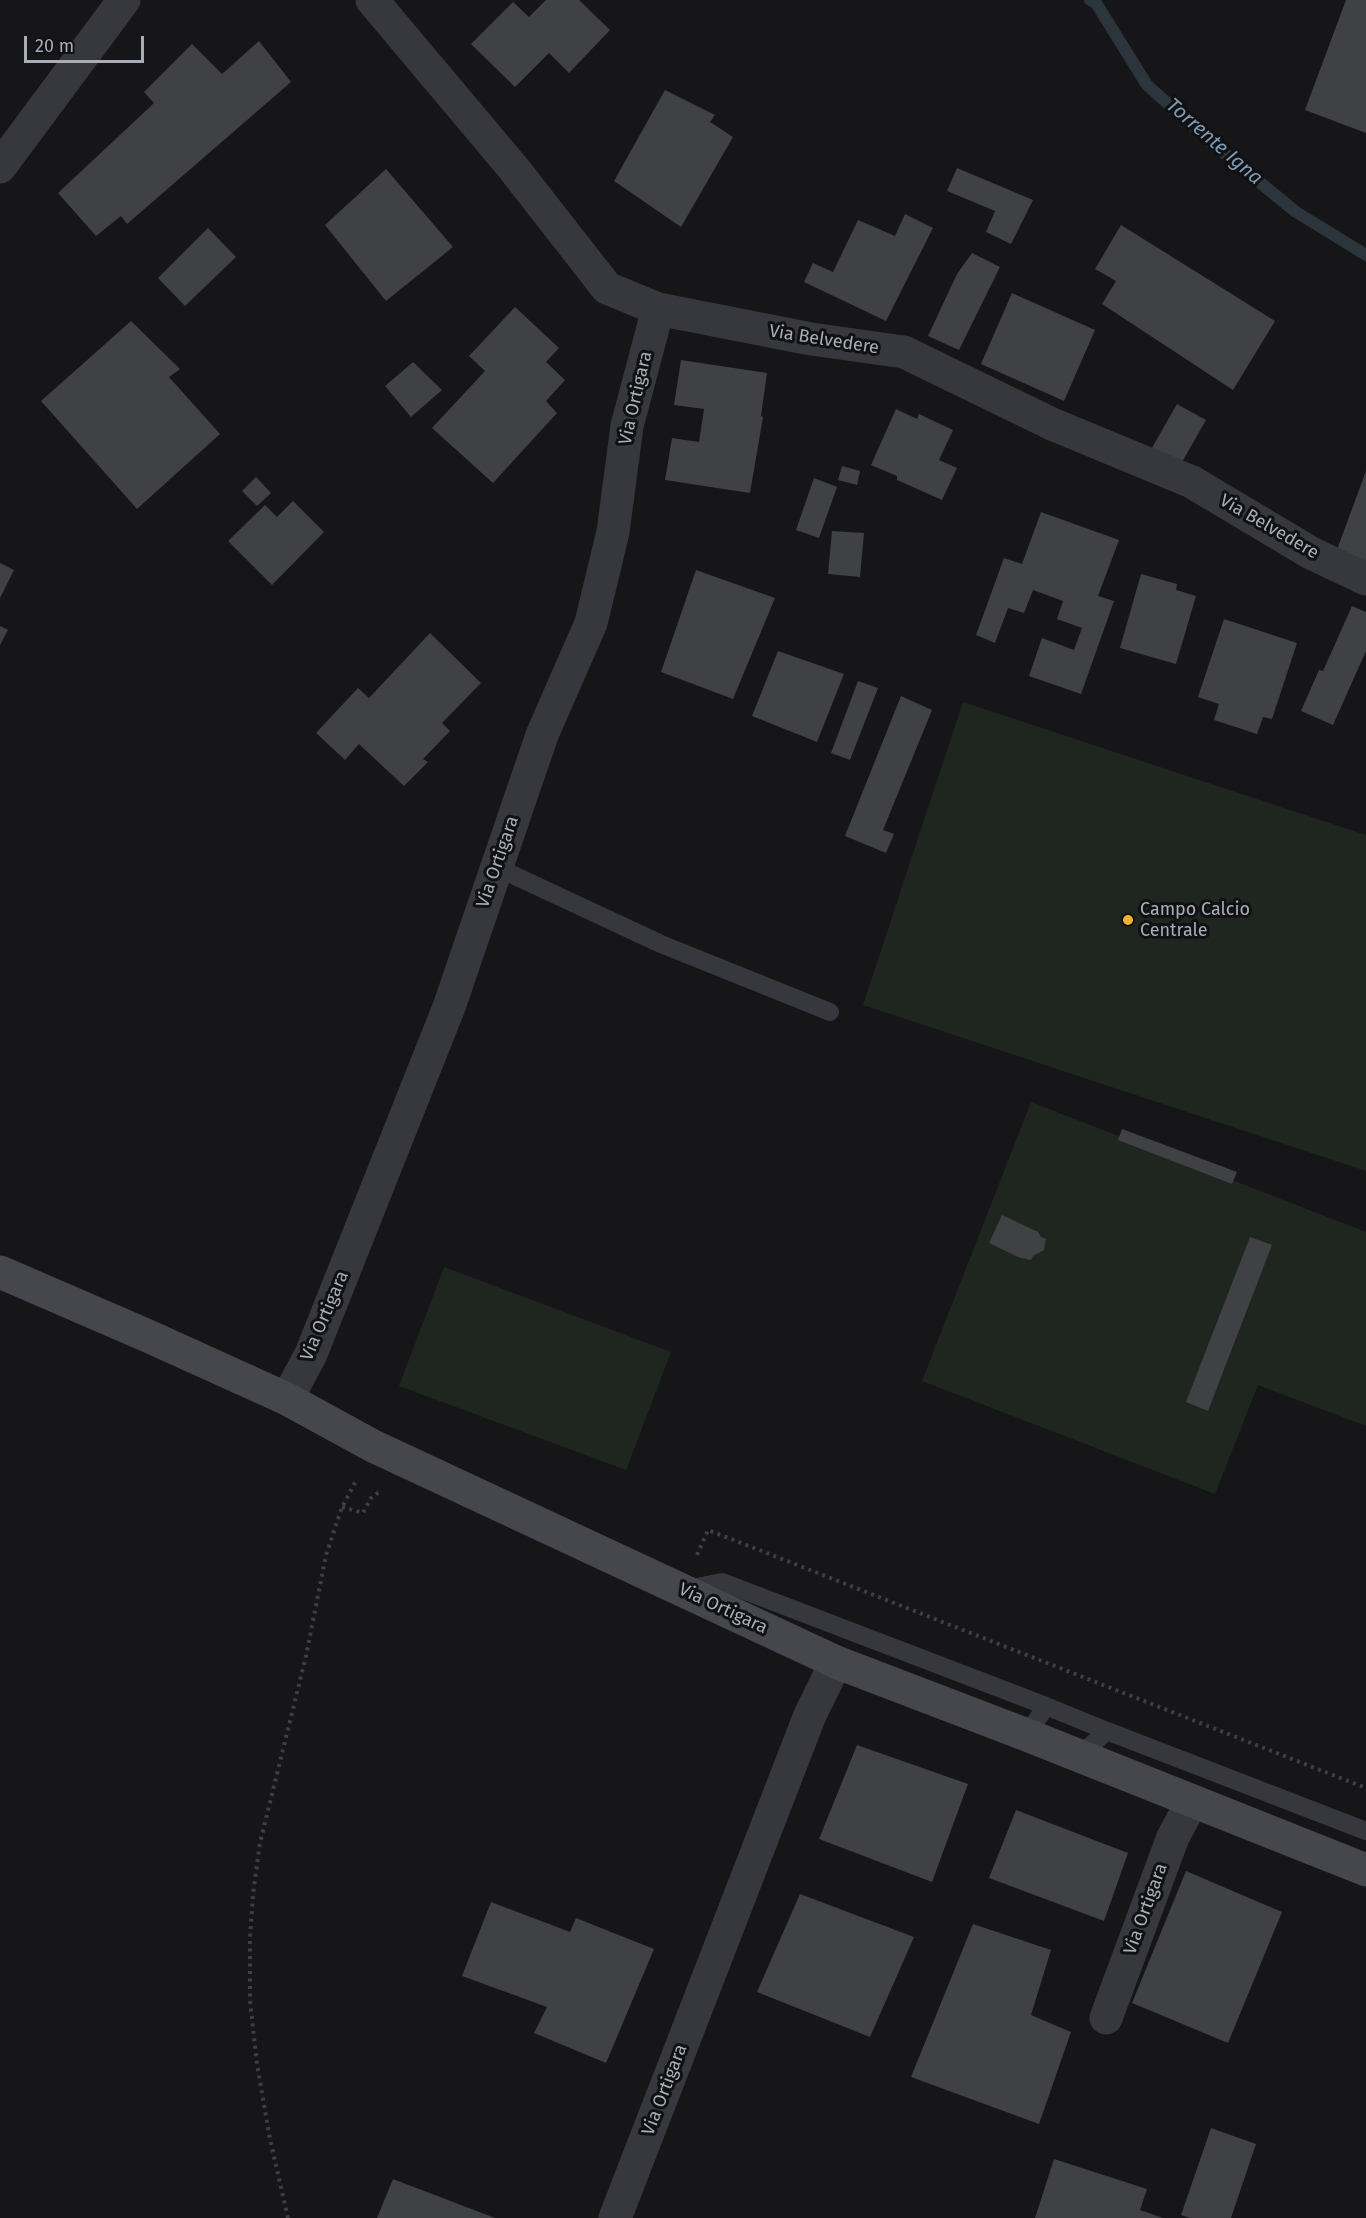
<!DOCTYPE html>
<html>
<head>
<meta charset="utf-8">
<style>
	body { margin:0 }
	#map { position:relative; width:1366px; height:2218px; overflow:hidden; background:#161618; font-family:"Fira Sans",sans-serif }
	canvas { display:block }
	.scale { position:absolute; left:24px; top:36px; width:120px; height:27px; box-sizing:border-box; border:3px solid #a8adb8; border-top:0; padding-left:8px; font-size:18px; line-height:21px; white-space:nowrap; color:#a8adb8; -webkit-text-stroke:4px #111113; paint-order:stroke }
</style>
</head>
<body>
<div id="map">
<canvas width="1366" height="2218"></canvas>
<div class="scale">20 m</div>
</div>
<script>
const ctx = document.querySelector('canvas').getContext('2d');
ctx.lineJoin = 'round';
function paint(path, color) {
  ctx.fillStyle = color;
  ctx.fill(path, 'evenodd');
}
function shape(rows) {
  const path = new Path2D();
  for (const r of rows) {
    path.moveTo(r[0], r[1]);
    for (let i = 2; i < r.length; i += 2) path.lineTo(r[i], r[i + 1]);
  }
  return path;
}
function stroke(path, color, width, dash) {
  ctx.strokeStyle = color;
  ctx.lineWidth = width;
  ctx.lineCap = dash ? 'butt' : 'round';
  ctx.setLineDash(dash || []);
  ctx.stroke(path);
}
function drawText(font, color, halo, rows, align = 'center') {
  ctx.font = font + ' "Fira Sans",sans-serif';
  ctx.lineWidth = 6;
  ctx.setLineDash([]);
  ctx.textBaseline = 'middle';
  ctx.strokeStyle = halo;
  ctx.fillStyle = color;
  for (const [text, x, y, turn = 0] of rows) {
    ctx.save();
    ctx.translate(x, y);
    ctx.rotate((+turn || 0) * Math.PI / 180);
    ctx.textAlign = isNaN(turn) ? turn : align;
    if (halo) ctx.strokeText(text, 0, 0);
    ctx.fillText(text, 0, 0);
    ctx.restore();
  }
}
const green = shape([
	[963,702,1366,835,1366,1171,863,1005],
	[1031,1102,1366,1232,1366,1426,1258,1385,1215,1494,922,1381],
	[444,1267,671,1352,626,1470,399,1386]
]);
const stream = shape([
	[1090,0,1096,3,1147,85,1213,144,1296,212,1366,255]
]);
const building = shape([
	[546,0,579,0,610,30,569,73,549,53,515,87,471,44,513,2,529,17],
	[1346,0,1366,0,1366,133,1305,110],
	[259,41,291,82,127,224,121,216,96,236,58,193,154,103,144,92,192,44,222,74],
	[665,90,715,115,710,122,733,137,681,227,614,181],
	[957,168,1033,200,1011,244,986,232,995,211,947,191],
	[386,169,453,247,386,301,325,225],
	[905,214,933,228,886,321,804,282,813,263,833,272,858,220,895,236],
	[1121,225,1275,321,1233,390,1102,304,1116,281,1095,269],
	[208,228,236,257,185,306,158,278],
	[972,253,1000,267,959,350,928,336,957,274],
	[1012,293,1095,330,1064,401,981,364],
	[515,307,559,348,546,362,565,380,546,401,557,413,493,483,432,428,485,371,469,356],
	[131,321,180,369,169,377,220,434,137,509,41,401],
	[681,360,767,373,761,416,763,417,750,493,665,480,672,438,699,442,704,409,674,405],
	[413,362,442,390,411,417,385,386],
	[1177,404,1206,420,1178,469,1149,453],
	[896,409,917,419,919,414,953,430,939,460,957,468,942,500,897,480,897,476,871,465],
	[842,466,860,471,857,485,838,480],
	[1366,471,1366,562,1335,555],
	[256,477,271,493,257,506,242,491],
	[814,478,837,487,819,538,796,530],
	[293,501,324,532,272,585,228,541,265,505,277,517],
	[1041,512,1119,540,1098,596,1114,601,1081,694,1029,676,1042,638,1074,650,1082,628,1057,619,1063,601,1033,590,1024,613,1008,608,995,643,976,635,1004,558,1022,564],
	[832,531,864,533,860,577,828,574],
	[0,563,14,570,0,598],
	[696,570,775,598,733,699,661,672],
	[1141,574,1177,584,1176,590,1196,596,1176,664,1120,648],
	[1352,606,1366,612,1366,651,1333,725,1301,711,1319,670,1323,671],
	[1224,619,1297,643,1272,719,1263,717,1257,734,1214,720,1219,704,1198,697],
	[0,626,8,630,0,645],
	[430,633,481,683,442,723,450,731,423,759,428,762,404,786,359,744,345,760,316,733,358,688,369,698],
	[778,651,844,674,817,742,752,716],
	[858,681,878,688,850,760,831,753],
	[901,696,932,710,883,830,894,834,886,853,845,836],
	[1122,1129,1237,1172,1232,1184,1118,1140],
	[1002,1215,1038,1232,1041,1237,1046,1239,1044,1250,1033,1256,1031,1260,1018,1257,989,1243],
	[1250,1237,1272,1245,1208,1411,1186,1402],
	[857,1745,968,1784,932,1882,819,1839],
	[1016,1810,1128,1853,1104,1921,989,1878],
	[1186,1871,1282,1912,1228,2043,1132,2003],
	[800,1894,914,1937,870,2037,757,1992],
	[491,1902,570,1932,576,1918,654,1949,606,2063,534,2033,547,2007,462,1976],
	[973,1924,1051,1950,1031,2015,1071,2032,1039,2124,911,2077],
	[1211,2128,1256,2144,1231,2218,1190,2218,1181,2215],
	[1054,2159,1147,2189,1140,2210,1163,2218,1035,2218],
	[393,2179,495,2218,377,2218]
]);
const path = shape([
	[342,1507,363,1513,371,1498,380,1491],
	[697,1555,708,1530,1366,1788],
	[288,2218,270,2139,257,2064,250,2001,250,1938,253,1894,260,1843,306,1656,326,1555,342,1507,357,1479]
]);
const lane = shape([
	[496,867,661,944,830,1012],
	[687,1589,722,1582,1046,1706,1027,1735],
	[1046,1706,1107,1731],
	[1079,1756,1107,1731,1366,1831]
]);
const street = shape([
	[372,0,514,169,607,288,658,309,811,339,904,352,1052,424,1192,482,1311,553,1366,579],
	[0,167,124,0],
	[287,1399,311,1354,449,1007,542,735,591,623,613,532,627,426,658,309],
	[1106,2018,1173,1837,1192,1802],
	[615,2218,810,1715,836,1662]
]);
const secondary = shape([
	[0,1272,148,1336,287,1399,373,1446,836,1662,1027,1735,1366,1870]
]);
const markers = [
	[1128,920,6,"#f2b134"]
];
const streetNames = [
	["Via Belvedere",824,340,9],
	["Via Ortigara",636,398,-77],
	["Via Belvedere",1269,527,30],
	["Via Ortigara",498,862,-71],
	["Via Ortigara",325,1316,-67],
	["Via Ortigara",723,1609,25],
	["Via Ortigara",1146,1909,-70],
	["Via Ortigara",665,2090,-69]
];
const poiNames = [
	["Campo Calcio",1140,910],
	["Centrale",1140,931]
];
const waterNames = [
	["Torrente Igna",1214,142,41]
];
paint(green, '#1e261f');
stroke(stream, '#2c353c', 12);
paint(building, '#404145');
stroke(path, '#3d3f44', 4, [3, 4.5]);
stroke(lane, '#37383d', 18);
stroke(street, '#37383d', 33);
stroke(secondary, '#45474d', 33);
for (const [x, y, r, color] of markers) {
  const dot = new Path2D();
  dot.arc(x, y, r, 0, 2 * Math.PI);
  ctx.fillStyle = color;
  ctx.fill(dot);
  stroke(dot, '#111113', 2);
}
drawText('18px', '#a8adb8', '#111113', streetNames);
drawText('18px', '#a8adb8', '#111113', poiNames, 'left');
drawText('italic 20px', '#7f9bb3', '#111113', waterNames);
</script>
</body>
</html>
